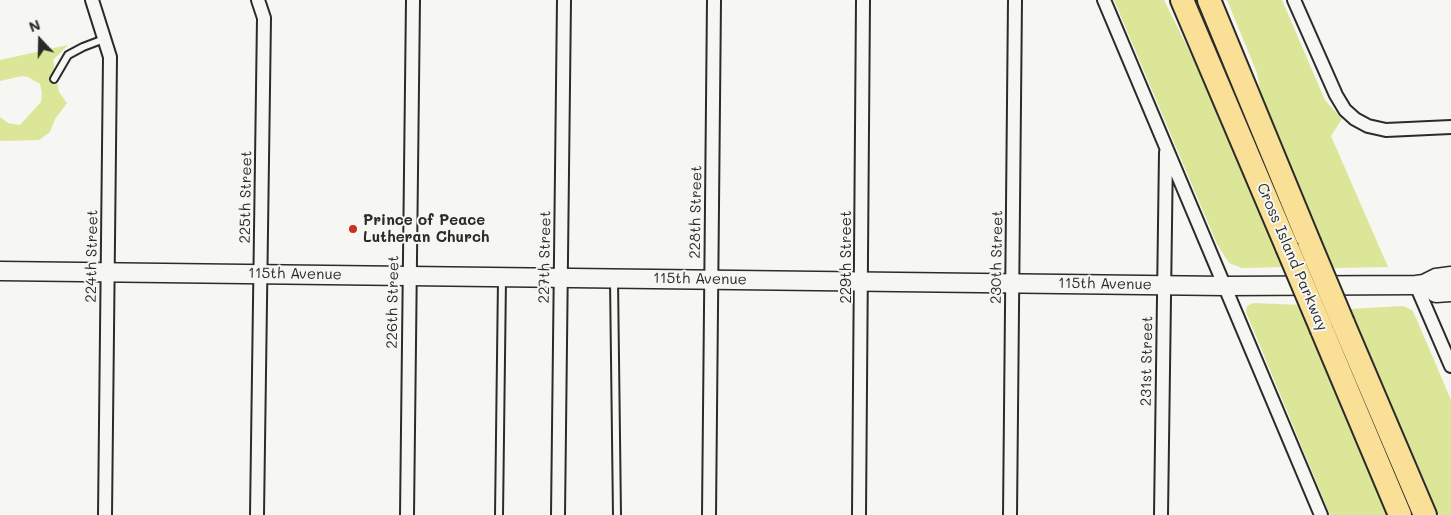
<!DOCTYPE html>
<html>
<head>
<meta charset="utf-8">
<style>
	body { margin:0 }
	#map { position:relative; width:1451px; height:515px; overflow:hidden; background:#f6f6f2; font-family:Mali,sans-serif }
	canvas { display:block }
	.north { position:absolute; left:15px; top:15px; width:50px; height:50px; -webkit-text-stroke:4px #f6f6f2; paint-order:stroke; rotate:339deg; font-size:14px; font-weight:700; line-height:20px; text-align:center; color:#2b2b2b }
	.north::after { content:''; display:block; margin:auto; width:18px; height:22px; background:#2b2b2b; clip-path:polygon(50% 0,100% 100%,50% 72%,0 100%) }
</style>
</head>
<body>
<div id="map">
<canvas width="1451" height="515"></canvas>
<div class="north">N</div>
</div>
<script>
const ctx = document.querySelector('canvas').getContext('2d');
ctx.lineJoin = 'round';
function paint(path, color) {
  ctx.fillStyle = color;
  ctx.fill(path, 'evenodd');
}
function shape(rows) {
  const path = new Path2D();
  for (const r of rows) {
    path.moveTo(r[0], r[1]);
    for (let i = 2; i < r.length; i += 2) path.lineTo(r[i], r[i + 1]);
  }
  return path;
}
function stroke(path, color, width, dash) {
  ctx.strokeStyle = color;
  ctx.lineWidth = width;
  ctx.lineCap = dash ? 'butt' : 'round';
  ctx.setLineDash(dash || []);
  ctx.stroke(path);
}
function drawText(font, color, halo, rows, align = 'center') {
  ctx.font = font + ' Mali,sans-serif';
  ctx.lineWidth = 4;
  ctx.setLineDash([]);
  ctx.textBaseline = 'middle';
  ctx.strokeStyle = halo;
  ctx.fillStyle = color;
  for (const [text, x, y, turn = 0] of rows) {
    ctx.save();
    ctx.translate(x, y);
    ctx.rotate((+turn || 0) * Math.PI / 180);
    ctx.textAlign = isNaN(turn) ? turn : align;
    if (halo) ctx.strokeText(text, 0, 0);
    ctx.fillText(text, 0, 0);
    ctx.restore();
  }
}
const green = shape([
	[1114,0,1164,0,1225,123,1285,267,1242,268,1229,263,1217,244],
	[1227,0,1282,0,1325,100,1342,119,1331,136,1388,267,1333,268,1262,98,1257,73],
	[68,45,53,60,59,92,67,103,55,119,50,132,39,140,0,141,0,117,8,123,20,125,41,102,42,93,40,84,28,77,22,76,0,81,0,60],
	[1253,303,1300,305,1390,515,1330,515,1246,312,1247,306],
	[1403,306,1412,310,1416,318,1451,400,1451,515,1439,515,1350,309]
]);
const lane = shape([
	[54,79,68,55,83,47,104,39],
	[614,280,617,515],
	[499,515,502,279]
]);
const street = shape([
	[92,0,110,57,105,515],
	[1104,0,1321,515],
	[1294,0,1336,95,1345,110,1355,119,1368,126,1386,130,1451,127],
	[1416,285,1451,366],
	[257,515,264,18,258,0],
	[407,515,413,0],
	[558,515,564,0],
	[709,515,714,0],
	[859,515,863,0],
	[1010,515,1015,0],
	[1161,515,1166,152]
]);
const secondary = shape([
	[0,271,1225,286,1416,285,1424,284,1436,278,1451,276],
	[1424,284,1436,293,1451,292]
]);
const highway = shape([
	[1182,0,1287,247],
	[1209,0,1309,242],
	[1343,323,1425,515],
	[1322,330,1400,515]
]);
const highwayBridge = shape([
	[1309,242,1343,323],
	[1287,247,1322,330]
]);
const markers = [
	[353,229,5,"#c8321e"]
];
const streetNames = [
	["225th Street",246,197,-89],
	["228th Street",696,212,-89],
	["224th Street",92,256,-89],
	["227th Street",545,257,-89],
	["229th Street",846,257,-90],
	["230th Street",997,257,-89],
	["Cross Island Parkway",1292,257,67],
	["115th Avenue",295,274,1],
	["115th Avenue",700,279,1],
	["115th Avenue",1105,284,1],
	["226th Street",393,302,-89],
	["231st Street",1147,361,-89]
];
const poiNames = [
	["Prince of Peace",363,220],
	["Lutheran Church",363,237]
];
paint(green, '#dbe698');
stroke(lane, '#2b2b2b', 10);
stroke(street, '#2b2b2b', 16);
stroke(secondary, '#2b2b2b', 21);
stroke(highway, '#2b2b2b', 26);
stroke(lane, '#f6f6f2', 6);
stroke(street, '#f6f6f2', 12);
stroke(secondary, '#f6f6f2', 18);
stroke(highway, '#fadf96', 22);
stroke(highwayBridge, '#2b2b2b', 26, []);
stroke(highwayBridge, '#fadf96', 22);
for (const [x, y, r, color] of markers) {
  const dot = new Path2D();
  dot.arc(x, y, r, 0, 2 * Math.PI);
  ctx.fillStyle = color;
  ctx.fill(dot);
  stroke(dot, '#f6f6f2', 2);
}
drawText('15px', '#2b2b2b', '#f6f6f2', streetNames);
drawText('bold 15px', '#2b2b2b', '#f6f6f2', poiNames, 'left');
</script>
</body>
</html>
